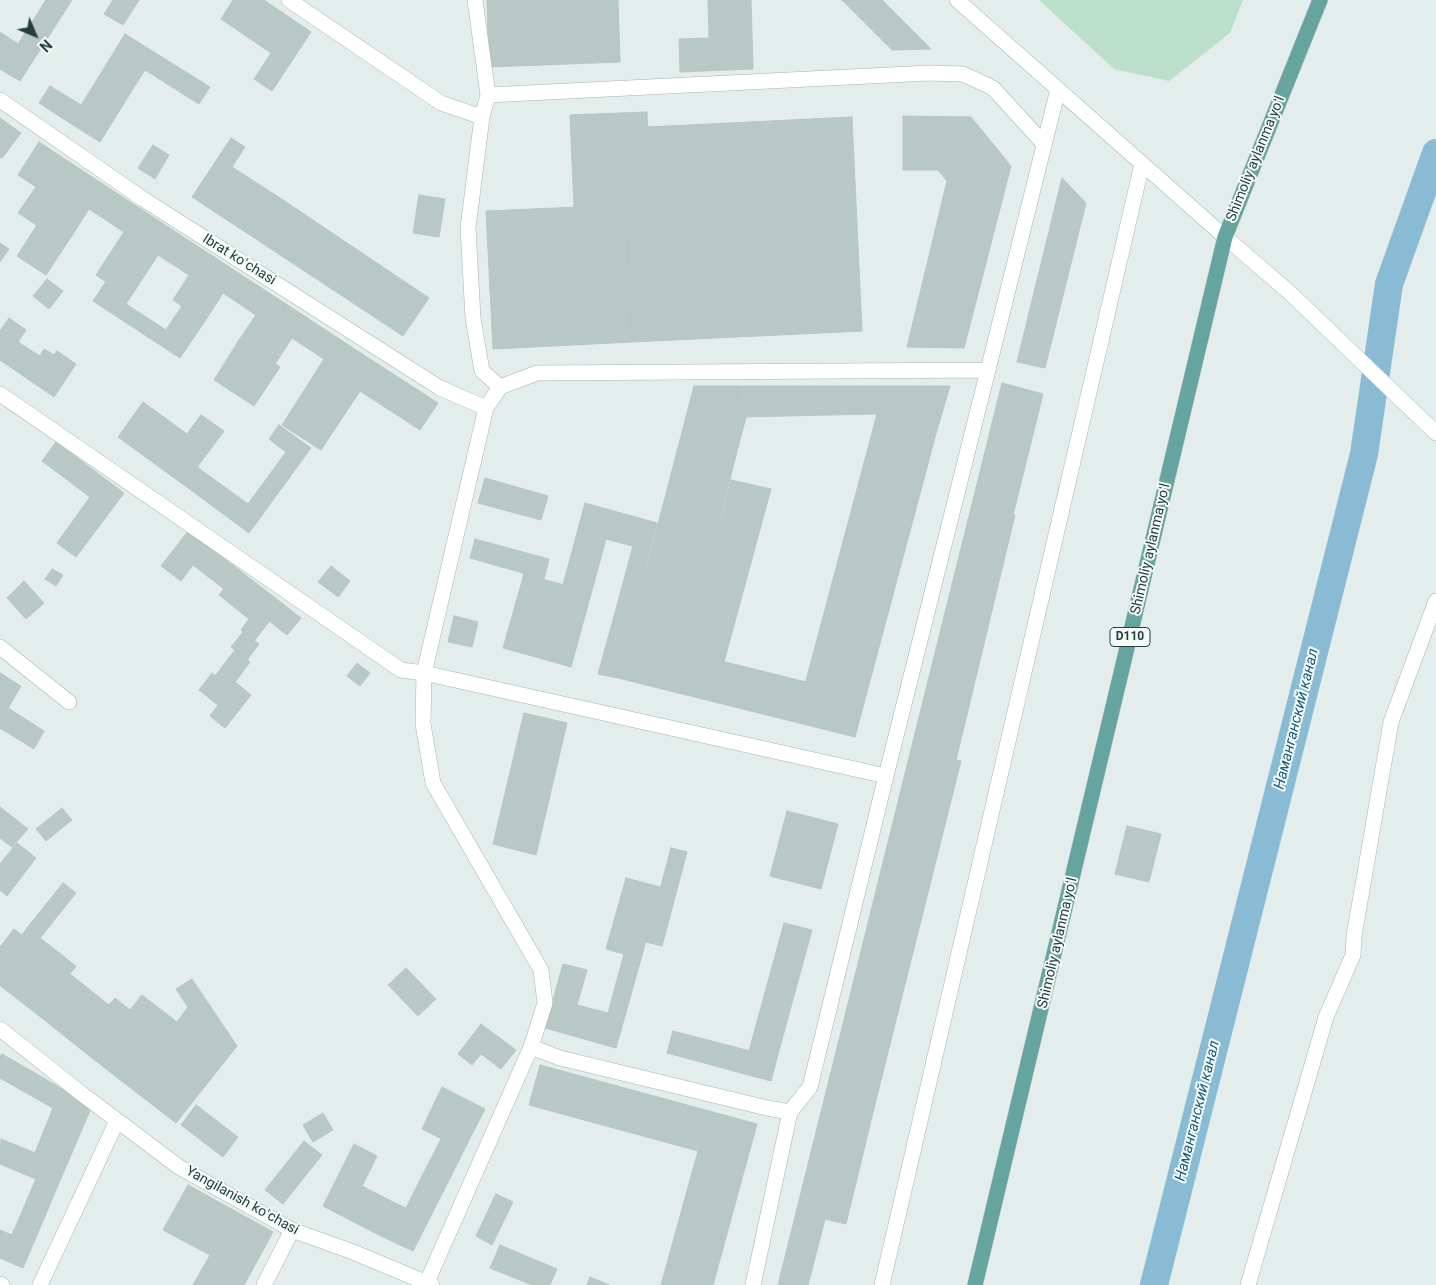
<!DOCTYPE html>
<html>
<head>
<meta charset="utf-8">
<style>
	body { margin:0 }
	#map { position:relative; width:1436px; height:1285px; overflow:hidden; background:#e3edeb; font-family:Roboto,sans-serif }
	canvas { display:block }
	.north { position:absolute; left:10px; top:10px; width:50px; height:50px; -webkit-text-stroke:4px #f4faf8; paint-order:stroke; rotate:135deg; font-size:14px; font-weight:700; line-height:20px; text-align:center; color:#223f3d }
	.north::after { content:''; display:block; margin:auto; width:18px; height:22px; background:#223f3d; clip-path:polygon(50% 0,100% 100%,50% 72%,0 100%) }
</style>
</head>
<body>
<div id="map">
<canvas width="1436" height="1285"></canvas>
<div class="north">N</div>
</div>
<script>
const ctx = document.querySelector('canvas').getContext('2d');
ctx.lineJoin = 'round';
function paint(path, color) {
  ctx.fillStyle = color;
  ctx.fill(path, 'evenodd');
}
function shape(rows) {
  const path = new Path2D();
  for (const r of rows) {
    path.moveTo(r[0], r[1]);
    for (let i = 2; i < r.length; i += 2) path.lineTo(r[i], r[i + 1]);
  }
  return path;
}
function stroke(path, color, width, dash) {
  ctx.strokeStyle = color;
  ctx.lineWidth = width;
  ctx.lineCap = dash ? 'butt' : 'round';
  ctx.setLineDash(dash || []);
  ctx.stroke(path);
}
function drawText(font, color, halo, rows, align = 'center') {
  ctx.font = font + ' Roboto,sans-serif';
  ctx.lineWidth = 4;
  ctx.setLineDash([]);
  ctx.textBaseline = 'middle';
  ctx.strokeStyle = halo;
  ctx.fillStyle = color;
  for (const [text, x, y, turn = 0] of rows) {
    ctx.save();
    ctx.translate(x, y);
    ctx.rotate((+turn || 0) * Math.PI / 180);
    ctx.textAlign = isNaN(turn) ? turn : align;
    if (halo) ctx.strokeText(text, 0, 0);
    ctx.fillText(text, 0, 0);
    ctx.restore();
  }
}
const green = shape([
	[1039,0,1243,0,1230,33,1169,81,1114,69]
]);
const canal = shape([
	[1154,1285,1364,454,1389,284,1436,153]
]);
const building = shape([
	[46,0,72,0,20,81,0,69,0,32,18,44,46,0],
	[113,0,139,0,123,25,104,14,113,0],
	[233,0,264,0,311,32,272,91,254,79,271,53,221,19,233,0],
	[487,0,618,0,620,62,489,67,487,0],
	[708,0,751,0,753,69,680,72,679,39,709,38,708,0],
	[842,0,882,0,931,49,892,50,842,0],
	[125,34,210,87,199,104,145,70,136,84,106,65,125,34],
	[106,65,136,84,100,142,70,123,106,65],
	[50,86,81,105,70,123,39,103,50,86],
	[647,112,651,203,574,207,570,115,647,112],
	[903,116,971,117,1011,166,964,348,907,347,947,181,938,170,903,170,903,116],
	[852,117,862,331,632,342,626,205,651,203,647,127,852,117],
	[0,118,21,133,2,158,0,157,0,118],
	[231,138,245,147,232,167,283,200,256,239,192,197,231,138],
	[39,142,86,173,47,232,18,213,36,187,18,175,39,142],
	[153,145,169,155,155,179,138,168,153,145],
	[86,173,150,215,106,282,96,275,124,232,89,209,73,234,53,222,86,173],
	[1062,178,1086,203,1045,368,1017,362,1062,178],
	[419,195,445,199,439,237,413,233,419,195],
	[283,200,429,298,403,336,256,239,283,200],
	[626,205,632,342,493,349,486,211,626,205],
	[150,215,214,257,182,306,173,300,189,275,158,255,143,278,119,262,150,215],
	[53,222,73,234,46,275,17,256,37,225,47,232,53,222],
	[0,243,9,249,0,262,0,243],
	[214,257,286,304,256,351,239,340,256,315,223,293,205,321,182,306,214,257],
	[119,262,143,278,126,304,166,330,157,343,93,301,119,262],
	[47,279,63,291,49,309,33,296,47,279],
	[286,304,353,348,296,434,282,425,324,359,292,338,275,364,256,351,286,304],
	[182,306,205,321,180,358,157,343,182,306],
	[9,318,26,330,18,342,40,356,44,349,54,355,57,351,76,364,54,397,0,360,0,331,9,318],
	[239,340,280,367,254,406,214,380,239,340],
	[353,348,438,403,420,430,360,391,321,450,296,434,353,348],
	[1002,383,1043,394,1013,515,1015,515,956,760,961,761,877,1096,828,1084,1002,383],
	[694,386,737,386,738,417,746,417,685,652,806,682,795,722,618,678,694,386],
	[737,386,950,386,937,430,877,414,738,417,737,386],
	[143,402,187,434,201,415,224,431,184,485,118,437,143,402],
	[877,414,937,430,855,737,795,722,877,414],
	[279,425,311,448,249,533,184,485,197,467,248,504,286,452,269,439,279,425],
	[56,442,124,493,76,557,57,543,90,497,42,461,56,442],
	[485,478,548,496,541,520,478,503,485,478],
	[731,480,771,489,724,662,685,652,731,480],
	[585,503,657,523,631,625,613,620,633,546,606,539,571,667,543,659,585,503],
	[188,531,239,570,224,589,193,565,181,581,161,566,188,531],
	[475,539,549,559,544,579,470,558,475,539],
	[331,566,350,581,338,597,318,582,331,566],
	[52,569,63,575,56,586,45,579,52,569],
	[239,570,283,604,254,641,241,630,249,619,219,595,239,570],
	[524,574,564,585,543,659,503,648,524,574],
	[24,581,44,603,26,619,7,598,24,581],
	[283,604,301,618,287,635,269,621,283,604],
	[454,616,478,622,472,647,448,642,454,616],
	[613,620,631,625,618,678,598,674,613,620],
	[243,632,259,644,247,660,231,647,243,632],
	[235,650,250,662,218,705,199,690,212,673,215,676,235,650],
	[357,663,370,673,360,686,347,676,357,663],
	[0,673,21,686,8,708,44,731,34,749,0,728,0,673],
	[235,682,251,695,225,728,210,716,235,682],
	[524,713,567,723,536,855,493,844,524,713],
	[0,807,28,829,12,847,0,838,0,807],
	[62,808,72,820,46,841,36,829,62,808],
	[787,811,838,824,821,889,770,876,787,811],
	[1127,826,1161,834,1149,882,1115,874,1127,826],
	[17,843,36,858,7,896,0,890,0,864,17,843],
	[671,848,687,852,662,946,646,942,671,848],
	[626,878,660,887,641,959,606,949,626,878],
	[63,883,76,893,40,938,27,928,63,883],
	[784,923,812,930,777,1058,749,1051,784,923],
	[27,928,40,938,2,987,0,985,0,947,14,929,22,935,27,928],
	[40,938,76,966,38,1015,2,987,40,938],
	[624,954,641,959,616,1048,545,1028,563,964,587,970,577,1005,608,1013,624,954],
	[406,968,436,999,418,1016,388,985,406,968],
	[70,974,109,1005,115,998,130,1010,92,1058,38,1015,70,974],
	[192,979,237,1046,176,1123,92,1058,142,995,177,1022,188,1007,176,989,192,979],
	[481,1024,516,1050,501,1069,481,1054,472,1065,458,1054,481,1024],
	[673,1031,777,1058,771,1081,667,1053,673,1031],
	[2,1054,92,1106,62,1176,41,1167,45,1157,35,1153,53,1108,0,1078,0,1057,2,1054],
	[540,1065,757,1124,746,1164,529,1105,540,1065],
	[828,1084,877,1096,846,1224,825,1219,808,1285,778,1285,828,1084],
	[442,1087,485,1109,464,1150,422,1129,442,1087],
	[196,1105,238,1137,223,1157,181,1125,196,1105],
	[323,1113,333,1130,313,1142,303,1125,323,1113],
	[1,1139,45,1157,36,1179,0,1164,1,1139],
	[441,1139,464,1150,445,1188,422,1176,441,1139],
	[304,1141,322,1155,283,1204,265,1190,304,1141],
	[354,1144,377,1156,362,1186,397,1204,381,1236,323,1206,354,1144],
	[698,1151,746,1164,713,1285,661,1285,698,1151],
	[41,1167,62,1176,23,1268,0,1258,0,1230,12,1235,41,1167],
	[422,1176,445,1188,413,1251,381,1236,397,1204,406,1208,422,1176],
	[188,1185,273,1232,244,1285,193,1285,210,1255,163,1230,188,1185],
	[496,1194,513,1202,492,1245,476,1236,496,1194],
	[500,1245,557,1269,550,1285,532,1285,490,1268,500,1245],
	[590,1277,609,1285,587,1285,590,1277]
]);
const service = shape([
	[0,647,69,702],
	[753,1285,790,1112],
	[882,1285,1142,164]
]);
const minor = shape([
	[289,0,441,103,482,117],
	[475,0,488,95,482,117,468,228,473,318,482,371,500,387],
	[488,95,929,73,963,74,993,88,1044,144],
	[0,100,143,199,440,388,486,408],
	[1225,237,1289,292,1436,433],
	[988,370,537,373,500,387,486,408,424,673,423,724,433,783,541,970,545,1003,531,1047,560,1058,767,1108,790,1112,810,1087,886,776,988,370,1058,89],
	[0,394,401,670,424,673,886,776],
	[0,1029,82,1094,179,1167,292,1230,353,1252,432,1285],
	[427,1282,531,1047],
	[0,1284,2,1285],
	[40,1285,117,1121],
	[264,1285,292,1230],
	[1248,1285,1326,1017,1353,955,1354,936,1391,722,1436,601]
]);
const secondary = shape([
	[957,0,1225,237]
]);
const primary = shape([
	[975,1285,1225,237,1320,0]
]);
const shields = [
	[1130,637,40]
];
const shieldNames = [
	["D110",1130,637]
];
const streetNames = [
	["Shimoliy aylanma yoʻl",1256,159,-68],
	["Ibrat koʻchasi",239,260,32],
	["Shimoliy aylanma yoʻl",1151,549,-77],
	["Shimoliy aylanma yoʻl",1058,943,-77],
	["Yangilanish koʻchasi",242,1201,29]
];
const waterNames = [
	["Наманганский канал",1297,719,-76],
	["Наманганский канал",1198,1111,-76]
];
paint(green, '#bbdfcb');
stroke(canal, '#89bbd4', 28);
paint(building, '#b8c8c4');
stroke(building, '#b5c7c3', 1);
stroke(service, '#a5b5b3', 16);
stroke(minor, '#a5b5b3', 16);
stroke(secondary, '#a1b9b5', 16);
stroke(primary, '#c1c9c9', 16);
stroke(service, '#fff', 15);
stroke(minor, '#fff', 15);
stroke(secondary, '#fff', 15);
stroke(primary, '#66a49f', 15);
for (const [x, y, w] of shields) {
  const box = new Path2D();
  box.roundRect(x - w / 2, y - 9.5, w, 19, 4);
  ctx.fillStyle = '#f4faf8';
  ctx.fill(box);
  stroke(box, '#223f3d', 1);
}
drawText('bold 12px', '#223f3d', null, shieldNames);
drawText('14px', '#223f3d', '#f4faf8', streetNames);
drawText('italic 15px', '#195b7e', '#f4faf8', waterNames);
</script>
</body>
</html>
